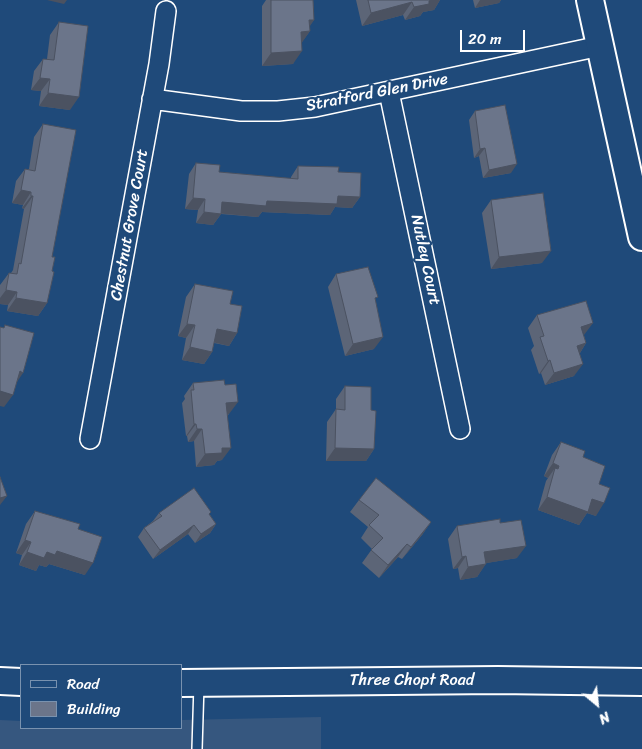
<!DOCTYPE html>
<html>
<head>
<meta charset="utf-8">
<style>
	body { margin:0 }
	#map { position:relative; width:642px; height:749px; overflow:hidden; background:#1f4a7a; font-family:Sriracha,sans-serif }
	canvas { display:block }
	.legend { position:absolute; left:20px; top:664px; width:162px; height:65px; box-sizing:border-box; background:#1f4a7a; border:1px solid #7992af; margin:0; padding:6px 9px; list-style:none; font-size:15px; color:#fff }
	.legend li { display:flex; align-items:center; gap:10px; height:25px }
	.legend b { width:25px; border:1px solid #7992af }
	.north { position:absolute; left:572px; top:679px; width:50px; height:50px; -webkit-text-stroke:4px #1f4a7a; paint-order:stroke; rotate:152deg; font-size:14px; font-weight:700; line-height:20px; text-align:center; color:#fff }
	.north::after { content:''; display:block; margin:auto; width:18px; height:22px; background:#fff; clip-path:polygon(50% 0,100% 100%,50% 72%,0 100%) }
	.scale { position:absolute; left:460px; top:30px; width:65px; height:22px; box-sizing:border-box; border:2px solid #fff; border-top:0; padding-left:6px; font-size:15px; line-height:18px; white-space:nowrap; color:#fff; -webkit-text-stroke:4px #1f4a7a; paint-order:stroke }
</style>
</head>
<body>
<div id="map">
<canvas width="642" height="749"></canvas>
<ul class="legend">
<li><b style="height:6px;background:#1f4a7a"></b>Road</li>
<li><b style="height:14px;background:#6b758a"></b>Building</li>
</ul>
<div class="north">N</div>
<div class="scale">20 m</div>
</div>
<script>
const ctx = document.querySelector('canvas').getContext('2d');
ctx.lineJoin = 'round';
function paint(path, color) {
  ctx.fillStyle = color;
  ctx.fill(path, 'evenodd');
}
function shape(rows) {
  const path = new Path2D();
  for (const r of rows) {
    path.moveTo(r[0], r[1]);
    for (let i = 2; i < r.length; i += 2) path.lineTo(r[i], r[i + 1]);
  }
  return path;
}
function stroke(path, color, width, dash) {
  ctx.strokeStyle = color;
  ctx.lineWidth = width;
  ctx.lineCap = dash ? 'butt' : 'round';
  ctx.setLineDash(dash || []);
  ctx.stroke(path);
}
function drawText(font, color, halo, rows, align = 'center') {
  ctx.font = font + ' Sriracha,sans-serif';
  ctx.lineWidth = 4.5;
  ctx.setLineDash([]);
  ctx.textBaseline = 'middle';
  ctx.strokeStyle = halo;
  ctx.fillStyle = color;
  for (const [text, x, y, turn = 0] of rows) {
    ctx.save();
    ctx.translate(x, y);
    ctx.rotate((+turn || 0) * Math.PI / 180);
    ctx.textAlign = isNaN(turn) ? turn : align;
    if (halo) ctx.strokeText(text, 0, 0);
    ctx.fillText(text, 0, 0);
    ctx.restore();
  }
}
const built = shape([
	[321,717,321,749,0,749,0,720,21,721,21,728,181,728,181,720]
]);
const lane = shape([
	[197,749,199,684]
]);
const street = shape([
	[389,92,460,429],
	[152,99,241,111,278,111,315,107,600,46],
	[90,439,159,64,166,11]
]);
const secondary = shape([
	[590,0,642,237],
	[0,681,21,682],
	[181,683,498,680,642,682]
]);
const wall = shape([
	[266,0,313,0,314,20,309,26,310,31,301,43,293,64,262,66,262,6],
	[356,0,440,0,434,10,423,12,420,16,405,20,403,15,362,26],
	[473,0,501,0,499,3,475,8],
	[59,22,70,110,39,106,41,91,31,90,34,71,43,59,47,59,50,35],
	[475,111,511,173,483,178,479,156,474,158,469,120],
	[43,124,52,257,47,303,38,316,7,311,8,305,0,304,0,285,9,273,11,273,13,270,24,209,22,208,23,205,12,203,16,181,25,169,29,169,34,137],
	[196,163,219,172,291,179,291,177,298,166,338,172,360,197,352,208,335,207,330,215,262,212,258,217,221,214,213,225,196,223,198,210,185,209,189,174],
	[491,200,542,263,491,269,482,213],
	[336,274,375,300,374,349,345,356,328,287],
	[195,284,230,304,237,333,229,346,214,343,212,352,204,364,182,360,186,338,178,336,186,297],
	[537,315,584,336,586,343,580,353,574,376,545,385,541,373,539,374,531,350,534,346,528,328],
	[193,383,229,414,228,415,222,460,217,461,214,465,196,467,194,441,188,442,187,436,186,436,182,403,185,399,184,396],
	[345,386,371,410,374,449,366,461,326,461,327,422,336,409,336,399],
	[561,442,583,457,599,484,596,516,587,513,579,525,538,510,546,481,548,478,544,476,552,455],
	[359,500,431,522,422,535,402,559,398,557,379,578,362,563,372,549,361,538,368,527,350,512],
	[35,511,78,529,85,575,49,564,46,567,39,565,36,571,19,565,22,555,16,553,26,524],
	[159,513,210,515,216,524,210,533,195,543,188,534,153,559,138,537,144,528,153,521],
	[500,523,517,558,486,563,477,577,460,580,458,568,453,569,448,539,457,526]
]);
const shadedWall = shape([
	[47,0,67,0,64,4],
	[431,0,440,0,434,10,423,12,420,16,405,20,414,7],
	[480,0,501,0,499,3,475,8],
	[412,2,403,15,362,26,371,13],
	[309,20,314,20,306,32,310,31,301,44,292,45],
	[302,51,293,64,262,66,271,53],
	[40,78,50,79,41,91,31,90],
	[48,93,79,97,70,110,39,106],
	[485,148,479,156,474,158,480,149],
	[517,164,511,173,483,178,489,170],
	[21,190,31,192,23,205,12,203],
	[31,196,33,196,24,209,22,208],
	[338,196,360,197,352,208,335,207,330,215,262,212,258,217,215,213,222,202],
	[193,198,205,199,198,210,185,209],
	[204,212,221,214,213,225,196,223],
	[551,251,542,263,491,269,499,257],
	[6,290,17,292,8,305,0,304,0,298],
	[16,298,47,303,38,316,7,311],
	[593,323,584,335,581,327],
	[187,324,195,325,186,338,178,336],
	[217,329,237,333,229,346,208,341],
	[383,337,374,349,345,356,353,344],
	[586,343,578,356,577,346],
	[190,347,212,352,204,364,182,360],
	[550,360,541,373,539,374,548,361],
	[583,364,574,376,545,385,554,373],
	[20,371,23,373,15,385],
	[0,391,13,395,4,407,0,406],
	[238,402,229,414,218,416,226,403],
	[194,424,196,424,187,436,186,436],
	[197,429,202,429,194,441,188,442],
	[222,448,231,448,222,460,217,461,214,465,196,467,205,454],
	[335,448,374,449,366,461,326,461],
	[553,463,559,466,553,474,555,468,548,478,544,476],
	[7,496,0,505,0,498],
	[547,497,592,499,604,503,596,516,587,513,579,525,538,510],
	[431,522,422,535,402,559,411,547],
	[216,524,210,533,195,543,201,534],
	[194,525,188,534,153,559,160,550],
	[25,540,31,542,22,555,16,553],
	[407,544,398,557,379,578,388,565],
	[526,546,517,558,475,565,484,552],
	[57,551,93,563,85,575,49,564,46,567,39,565,36,571,19,565,27,552,47,552],
	[466,556,458,568,453,569,462,557],
	[486,564,477,577,460,580,468,567]
]);
const building = shape([
	[271,0,313,0,314,20,309,20,310,31,301,32,302,51,271,53,271,0],
	[368,0,431,0,429,1,429,4,414,7,412,2,371,13,368,0],
	[59,22,88,26,79,97,48,93,50,79,40,78,43,59,54,60,59,22],
	[505,105,517,164,489,170,485,148,480,149,475,111,505,105],
	[43,124,76,130,52,257,55,257,52,271,54,272,47,303,16,298,17,292,6,290,9,273,17,274,19,263,21,264,33,196,31,196,31,192,21,190,25,169,35,171,43,124],
	[196,163,220,165,219,172,298,179,298,166,339,167,338,172,361,173,360,197,338,196,337,204,267,201,266,206,222,202,221,214,204,212,205,199,193,198,196,163],
	[543,193,551,251,499,257,491,200,543,193],
	[368,267,378,297,375,298,383,337,353,344,336,274,368,267],
	[195,284,233,291,230,304,242,306,237,333,217,329,212,352,190,347,195,325,187,324,195,284],
	[586,301,593,323,581,327,586,343,577,346,583,364,554,373,550,360,548,361,540,337,544,336,537,315,586,301],
	[5,325,34,333,23,373,20,371,13,395,0,391,0,327,4,328,5,325],
	[224,380,225,385,236,384,238,402,226,403,231,448,222,448,222,453,205,454,202,429,197,429,196,424,194,424,191,390,194,390,193,383,224,380],
	[345,386,371,387,371,410,376,411,374,449,335,448,336,409,345,410,345,386],
	[561,442,585,451,583,457,605,466,599,484,610,488,604,503,592,499,588,512,547,497,555,468,558,469,559,466,553,463,561,442],
	[0,477,7,496,0,498,0,477],
	[376,478,431,522,411,547,407,544,388,565,371,550,383,538,369,525,379,515,359,500,376,478],
	[194,488,211,512,209,514,216,524,201,534,194,525,160,550,144,528,162,516,159,513,194,488],
	[35,511,80,524,78,529,102,537,93,563,57,551,55,555,47,552,44,558,27,552,31,542,25,540,35,511],
	[500,519,500,523,521,520,526,546,484,552,486,564,468,567,466,556,462,557,457,526,500,519]
]);
const streetNames = [
	["Stratford Glen Drive",377,93,-11],
	["Chestnut Grove Court",130,225,-80],
	["Nutley Court",425,260,78],
	["Three Chopt Road",412,681]
];
paint(built, '#36577f');
stroke(lane, '#fff', 12);
stroke(street, '#fff', 22);
stroke(secondary, '#fff', 30);
stroke(lane, '#1f4a7a', 9);
stroke(street, '#1f4a7a', 19);
stroke(secondary, '#1f4a7a', 26);
paint(wall, '#5c6577');
paint(shadedWall, '#4b5261');
paint(building, '#6b758a');
stroke(building, '#4b5261', 1);
drawText('16px', '#fff', '#1f4a7a', streetNames);
</script>
</body>
</html>
